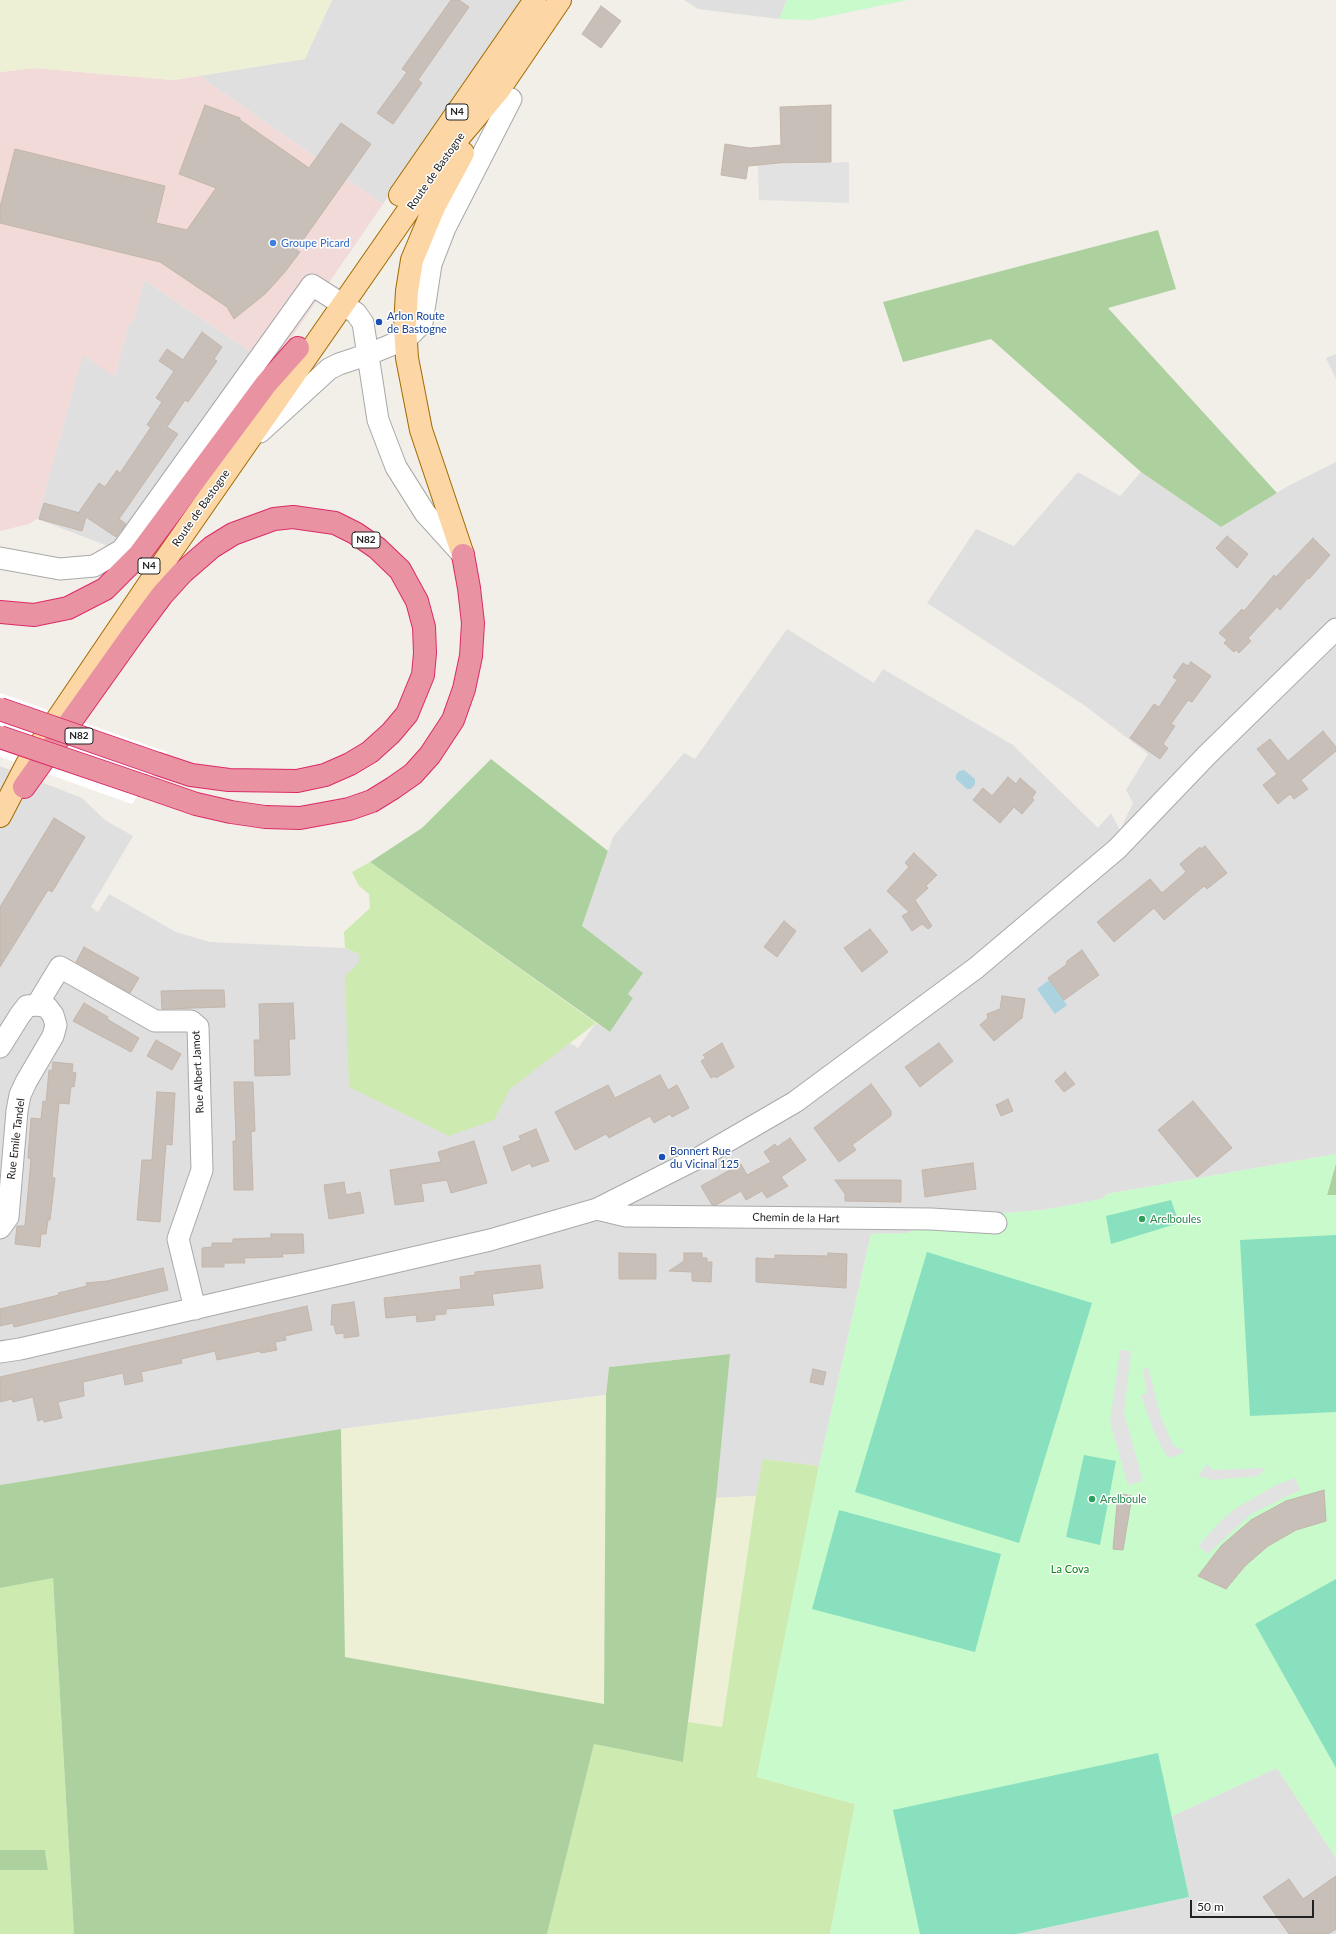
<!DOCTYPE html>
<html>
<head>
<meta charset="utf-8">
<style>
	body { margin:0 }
	#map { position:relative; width:1336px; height:1934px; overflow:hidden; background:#f2efe9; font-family:Lato,sans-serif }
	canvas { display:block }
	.scale { position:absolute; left:1190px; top:1900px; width:124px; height:18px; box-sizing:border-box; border:2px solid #222; border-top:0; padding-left:5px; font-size:12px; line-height:14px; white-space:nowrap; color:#222; -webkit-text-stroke:3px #fff; paint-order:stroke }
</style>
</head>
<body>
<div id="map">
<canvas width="1336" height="1934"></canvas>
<div class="scale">50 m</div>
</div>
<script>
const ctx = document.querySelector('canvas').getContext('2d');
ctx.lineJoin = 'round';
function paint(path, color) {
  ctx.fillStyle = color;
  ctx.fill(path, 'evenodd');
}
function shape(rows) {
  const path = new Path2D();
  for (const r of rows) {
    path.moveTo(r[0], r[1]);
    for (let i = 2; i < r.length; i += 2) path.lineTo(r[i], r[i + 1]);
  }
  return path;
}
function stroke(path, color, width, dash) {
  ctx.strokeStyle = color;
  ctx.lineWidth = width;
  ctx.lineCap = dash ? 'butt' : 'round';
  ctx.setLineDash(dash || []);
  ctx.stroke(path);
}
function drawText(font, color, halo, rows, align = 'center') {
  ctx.font = font + ' Lato,sans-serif';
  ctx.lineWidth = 3;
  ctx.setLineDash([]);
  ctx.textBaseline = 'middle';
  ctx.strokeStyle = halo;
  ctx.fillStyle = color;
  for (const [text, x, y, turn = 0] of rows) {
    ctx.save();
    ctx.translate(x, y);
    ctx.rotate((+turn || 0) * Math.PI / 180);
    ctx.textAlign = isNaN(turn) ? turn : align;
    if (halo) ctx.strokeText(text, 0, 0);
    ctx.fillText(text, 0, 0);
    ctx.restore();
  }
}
const residential = shape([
	[332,0,523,0,383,204,199,76,304,59],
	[684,0,787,0,779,19,698,9],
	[144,280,272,366,129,554,37,519,83,354,115,376,128,326,134,319],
	[1336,354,1336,379,1326,358],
	[1336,462,1336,1154,1107,1194,1102,1199,1043,1210,931,1219,908,1233,871,1234,819,1466,764,1459,756,1496,716,1498,729,1354,609,1367,606,1395,341,1429,0,1485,0,766,82,798,105,820,133,836,91,907,98,912,109,894,176,932,210,942,345,948,359,954,359,963,547,1028,578,1048,596,1023,610,1032,633,998,628,994,582,926,613,837,684,753,695,759,787,629,874,683,883,669,1013,745,1098,828,1111,813,1120,830,1133,803,1126,790,1148,754,1084,705,927,603,976,529,1014,546,1078,472,1120,496,1141,472,1221,527,1288,486],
	[1277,1768,1336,1858,1336,1934,1017,1934,1189,1897,1172,1816]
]);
const commercial = shape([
	[35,68,173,80,199,76,383,204,272,366,144,280,134,319,128,326,115,377,83,355,37,519,29,524,0,531,0,72]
]);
const farmland = shape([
	[0,0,332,0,305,59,173,80,35,68,0,72],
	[606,1395,604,1705,345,1657,341,1429],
	[756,1496,722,1727,688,1722,716,1498]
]);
const grass = shape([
	[370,862,596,1023,510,1089,494,1120,449,1136,349,1087,345,976,359,963,359,954,345,948,344,932,370,908,369,894,359,886,352,872],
	[763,1459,819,1466,757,1777,855,1804,830,1934,547,1934,594,1744,683,1762,688,1722,722,1727,756,1496],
	[53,1577,74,1934,0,1934,0,1870,48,1869,45,1850,0,1850,0,1588]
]);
const forest = shape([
	[1158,230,1176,289,1108,308,1277,493,1221,527,1141,472,991,339,903,362,883,302],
	[491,759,608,851,582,926,643,973,628,994,633,998,610,1032,370,862,422,828],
	[1336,1163,1336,1195,1327,1195],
	[730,1354,716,1498,683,1762,594,1744,547,1934,74,1934,53,1578,0,1588,0,1485,341,1429,345,1657,604,1704,606,1395,609,1367],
	[0,1850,45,1850,48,1870,0,1870]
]);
const park = shape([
	[787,0,908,0,811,20,779,19],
	[1336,1154,1336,1163,1327,1195,1336,1195,1336,1858,1277,1768,1172,1816,1189,1897,1017,1934,830,1934,855,1804,757,1777,819,1466,871,1234,907,1233,931,1219,1043,1210,1102,1199,1107,1194]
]);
const pitch = shape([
	[1171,1200,1179,1223,1111,1244,1106,1216],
	[1336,1235,1336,1412,1250,1416,1240,1240],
	[927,1252,1092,1303,1019,1543,855,1492],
	[1084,1455,1116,1461,1100,1545,1066,1537],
	[839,1510,1001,1554,975,1652,812,1609],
	[1336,1579,1336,1768,1255,1624],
	[1158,1753,1189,1897,1017,1934,920,1934,893,1810]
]);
const parking = shape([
	[849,162,849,203,759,200,758,165],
	[1120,1350,1131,1351,1124,1413,1143,1481,1128,1485,1110,1422],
	[1148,1367,1161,1417,1173,1445,1185,1452,1170,1458,1165,1454,1154,1432,1141,1395,1147,1393,1143,1369],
	[1207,1464,1212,1470,1265,1468,1259,1476,1213,1480,1198,1476],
	[1295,1478,1300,1490,1251,1514,1208,1554,1198,1546,1221,1521,1235,1509,1276,1485]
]);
const water = shape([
	[964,770,975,779,975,784,971,789,967,789,956,779,956,775,959,771],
	[1049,980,1067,1005,1055,1014,1037,989]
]);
const pier = shape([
	[0,693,167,752,132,804,0,757]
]);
const building = shape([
	[451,0,459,0,469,7,418,80,422,83,393,124,377,113,407,72,402,69,451,0],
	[601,6,621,21,601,48,582,34,601,6],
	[205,105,240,118,240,120,309,168,341,123,371,144,296,250,300,252,285,272,265,294,234,319,227,307,160,262,0,223,0,207,15,149,165,186,156,223,187,230,216,188,179,174,205,105],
	[831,105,831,162,780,163,748,166,746,179,721,175,725,144,750,148,781,145,780,107,831,105],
	[202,332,222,347,214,359,217,361,188,402,185,400,167,427,178,434,119,519,126,524,116,537,86,517,82,531,39,519,44,503,80,513,79,512,99,483,105,487,117,470,120,473,151,427,147,425,162,402,156,398,174,371,159,361,167,349,183,360,202,332],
	[1227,536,1248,554,1237,568,1216,548,1227,536],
	[1313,538,1330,555,1309,579,1308,578,1280,610,1277,607,1248,638,1251,641,1239,653,1236,650,1234,652,1224,643,1227,640,1219,633,1242,609,1244,611,1274,575,1276,577,1313,538],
	[1191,662,1211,676,1192,702,1188,700,1171,724,1175,726,1163,744,1168,748,1160,759,1130,738,1154,704,1159,707,1177,680,1173,677,1183,663,1188,666,1191,662],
	[1323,731,1336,747,1336,751,1301,780,1308,789,1294,799,1290,794,1278,804,1263,785,1277,774,1257,749,1270,739,1288,761,1323,731],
	[1008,777,1016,784,1020,778,1036,792,1032,798,1034,800,1022,814,1014,807,1000,823,973,800,983,788,992,796,1008,777],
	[54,818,85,837,52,892,48,890,0,967,0,907,54,818],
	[1205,846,1227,873,1207,889,1204,886,1164,920,1154,908,1114,942,1097,922,1150,879,1162,893,1186,872,1180,864,1200,847,1201,849,1205,846],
	[914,853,937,875,926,886,928,888,915,900,932,926,928,929,922,924,912,931,902,916,909,912,887,891,909,867,905,863,914,853],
	[784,921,796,931,777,957,764,947,784,921],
	[870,929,888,952,862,972,844,948,870,929],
	[84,947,139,978,130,993,76,962,84,947],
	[1082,950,1099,975,1064,1000,1048,978,1066,965,1067,961,1082,950],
	[203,990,224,990,225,1007,162,1009,161,991,203,990],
	[1002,996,1025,999,1022,1018,994,1041,980,1025,988,1018,987,1014,1000,1009,1002,996],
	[84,1003,108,1017,107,1019,139,1038,131,1052,73,1021,84,1003],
	[293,1003,295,1039,289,1039,290,1075,255,1076,254,1040,260,1040,259,1004,293,1003],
	[156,1040,181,1054,172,1070,147,1056,156,1040],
	[722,1043,734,1067,716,1078,715,1076,711,1078,701,1061,706,1058,703,1055,722,1043],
	[939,1043,953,1061,920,1087,905,1067,939,1043],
	[53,1062,73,1064,72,1072,76,1073,74,1087,71,1086,69,1104,59,1103,52,1178,55,1178,50,1220,48,1220,46,1234,41,1234,40,1247,15,1244,17,1226,25,1226,31,1159,28,1158,31,1118,41,1119,43,1101,46,1102,49,1070,52,1071,53,1062],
	[1065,1072,1075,1084,1064,1092,1055,1081,1065,1072],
	[660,1075,668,1090,677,1085,689,1108,672,1117,670,1114,654,1123,650,1116,609,1138,606,1134,575,1150,555,1112,608,1085,615,1098,660,1075],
	[234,1082,253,1082,255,1131,251,1132,253,1190,234,1190,233,1141,236,1141,234,1082],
	[871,1084,891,1111,891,1116,852,1145,856,1150,839,1162,814,1128,871,1084],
	[157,1092,175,1093,172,1145,166,1144,160,1222,137,1220,142,1160,152,1160,157,1092],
	[1008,1099,1013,1111,1001,1116,996,1105,1008,1099],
	[1193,1101,1232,1148,1197,1177,1158,1130,1193,1101],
	[536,1129,549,1161,532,1167,530,1163,512,1171,503,1147,521,1140,519,1136,536,1129],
	[790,1138,806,1160,781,1177,788,1186,767,1198,762,1191,746,1200,741,1191,716,1205,712,1205,701,1186,741,1164,747,1175,771,1162,764,1152,775,1144,777,1147,790,1138],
	[474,1141,487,1183,451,1193,447,1180,421,1184,424,1201,395,1205,390,1170,441,1162,438,1152,474,1141],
	[973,1163,976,1189,925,1197,922,1170,973,1163],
	[835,1180,901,1180,901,1202,845,1201,845,1194,835,1180],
	[344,1182,346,1195,360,1192,364,1213,329,1219,324,1185,344,1182],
	[271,1234,303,1234,304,1253,282,1254,283,1257,244,1258,245,1263,224,1263,224,1267,202,1267,202,1248,212,1247,212,1243,233,1243,233,1239,271,1238,271,1234],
	[619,1253,656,1254,656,1279,619,1279,619,1253],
	[684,1253,702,1253,702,1258,707,1258,707,1262,712,1262,711,1282,692,1281,692,1272,669,1271,684,1261,684,1253],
	[828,1253,847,1254,846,1288,756,1282,756,1258,775,1259,775,1255,828,1256,828,1253],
	[540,1265,543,1288,492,1294,494,1305,446,1309,446,1314,435,1315,435,1320,417,1322,416,1315,386,1318,384,1298,461,1289,460,1277,475,1275,475,1272,540,1265],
	[163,1268,168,1290,14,1327,13,1323,0,1326,0,1309,59,1295,58,1293,87,1286,86,1283,107,1281,163,1268],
	[354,1302,359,1336,344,1338,344,1333,336,1334,334,1325,331,1325,332,1305,354,1302],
	[307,1306,312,1330,285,1336,286,1340,275,1342,277,1350,261,1353,260,1351,217,1360,215,1351,181,1359,182,1363,141,1372,143,1381,125,1385,123,1373,83,1382,84,1396,58,1402,62,1418,44,1422,43,1419,38,1421,33,1397,13,1402,12,1399,0,1402,0,1377,307,1306],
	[813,1369,826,1372,823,1385,810,1382,813,1369],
	[1324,1490,1326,1521,1296,1530,1268,1546,1245,1566,1226,1589,1198,1576,1221,1546,1251,1520,1286,1501,1324,1490],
	[1118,1493,1132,1496,1123,1550,1113,1549,1118,1493],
	[1336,1876,1336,1929,1328,1934,1289,1934,1263,1897,1289,1879,1303,1899,1336,1876]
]);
const minor = shape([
	[260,432,329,369,339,364,369,354,406,339,422,323,431,264,445,228,511,99],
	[0,558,60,569,94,566,122,550,312,285,356,313,363,323,378,420,396,467,425,513,463,555],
	[37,1005,60,967,155,1021,191,1021,198,1027,202,1170,178,1239,195,1309],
	[0,1047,20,1015,27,1006,37,1005,47,1007,53,1015,56,1025,53,1036,26,1082,20,1095,17,1111,8,1217,0,1228],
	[597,1209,626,1216,931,1219,996,1223],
	[0,1352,20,1349,490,1240,597,1209,702,1156,795,1102,976,968,1117,849,1207,755,1336,629]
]);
const major = shape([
	[400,195,535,0],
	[463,555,421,430,407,358,405,327,407,291,412,260,434,207,463,153],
	[0,816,27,764,159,569,460,136,498,91,560,0]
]);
const highway = shape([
	[0,612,34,615,68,608,105,589,139,555,266,384,298,348],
	[144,786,196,804,231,812,265,817,300,818,349,809,372,801,393,788,413,774,430,755,453,720,464,689,471,656,473,623,469,588,463,555],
	[24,787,133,634,162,595,182,573,212,547,233,534,274,519,293,517,335,523,355,533,377,548,400,570,417,601,424,627,425,653,423,675,407,714,391,733,370,752,350,764,325,775,297,781,229,780,191,775,158,764]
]);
const highwayBridge = shape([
	[0,709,158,764],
	[0,737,144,786]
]);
const markers = [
	[273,243,4,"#3f7fe0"],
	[379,322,4,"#1a4fb4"],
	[662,1157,4,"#1a4fb4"],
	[1142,1219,4,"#2e9e5b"],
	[1092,1499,4,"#2e9e5b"]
];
const shields = [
	[457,112,22],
	[366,540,28],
	[149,566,22],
	[79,736,28]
];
const shieldNames = [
	["N4",457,112],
	["N82",366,540],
	["N4",149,566],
	["N82",79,736]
];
const streetNames = [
	["Route de Bastogne",436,171,-55],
	["Route de Bastogne",201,508,-55],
	["Rue Albert Jamot",198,1072,-93],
	["Rue Emile Tandel",16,1139,-83],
	["Chemin de la Hart",796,1218,1]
];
const shopNames = [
	["Groupe Picard",281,243]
];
const transitNames = [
	["Arlon Route",387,316],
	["de Bastogne",387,329],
	["Bonnert Rue",670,1151],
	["du Vicinal 125",670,1164]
];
const leisureNames = [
	["Arelboules",1150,1219],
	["Arelboule",1100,1499]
];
const parkNames = [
	["La Cova",1070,1569]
];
paint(residential, '#e0dfdf');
paint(commercial, '#f2dad9');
paint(farmland, '#eef0d5');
paint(grass, '#cdebb0');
paint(forest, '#add19e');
paint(park, '#c8facc');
paint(pitch, '#88e0be');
paint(parking, '#e2e2e2');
paint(water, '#aad3df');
paint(pier, '#fff');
paint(building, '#c7bfb8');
stroke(building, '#c4b6ab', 1);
stroke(minor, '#a9a9a9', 23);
stroke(major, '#a06b00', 24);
stroke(highway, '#dc2a67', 24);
stroke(minor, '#fff', 21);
stroke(major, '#fcd6a4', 22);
stroke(highway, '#e892a2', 22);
stroke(highwayBridge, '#dc2a67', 24, []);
stroke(highwayBridge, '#e892a2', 22);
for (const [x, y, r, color] of markers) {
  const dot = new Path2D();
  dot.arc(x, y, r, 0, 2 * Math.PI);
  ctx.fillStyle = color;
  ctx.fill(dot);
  stroke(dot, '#fff', 1.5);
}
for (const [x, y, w] of shields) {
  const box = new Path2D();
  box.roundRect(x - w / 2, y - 8, w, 16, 3);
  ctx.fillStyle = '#fff';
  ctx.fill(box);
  stroke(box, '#222', 1);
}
drawText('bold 10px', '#222', null, shieldNames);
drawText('11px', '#222', '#fff', streetNames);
drawText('11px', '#366cbe', '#fff', shopNames, 'left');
drawText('11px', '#164399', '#fff', transitNames, 'left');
drawText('11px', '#27864d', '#fff', leisureNames, 'left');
drawText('11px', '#0c8416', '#fff', parkNames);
</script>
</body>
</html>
